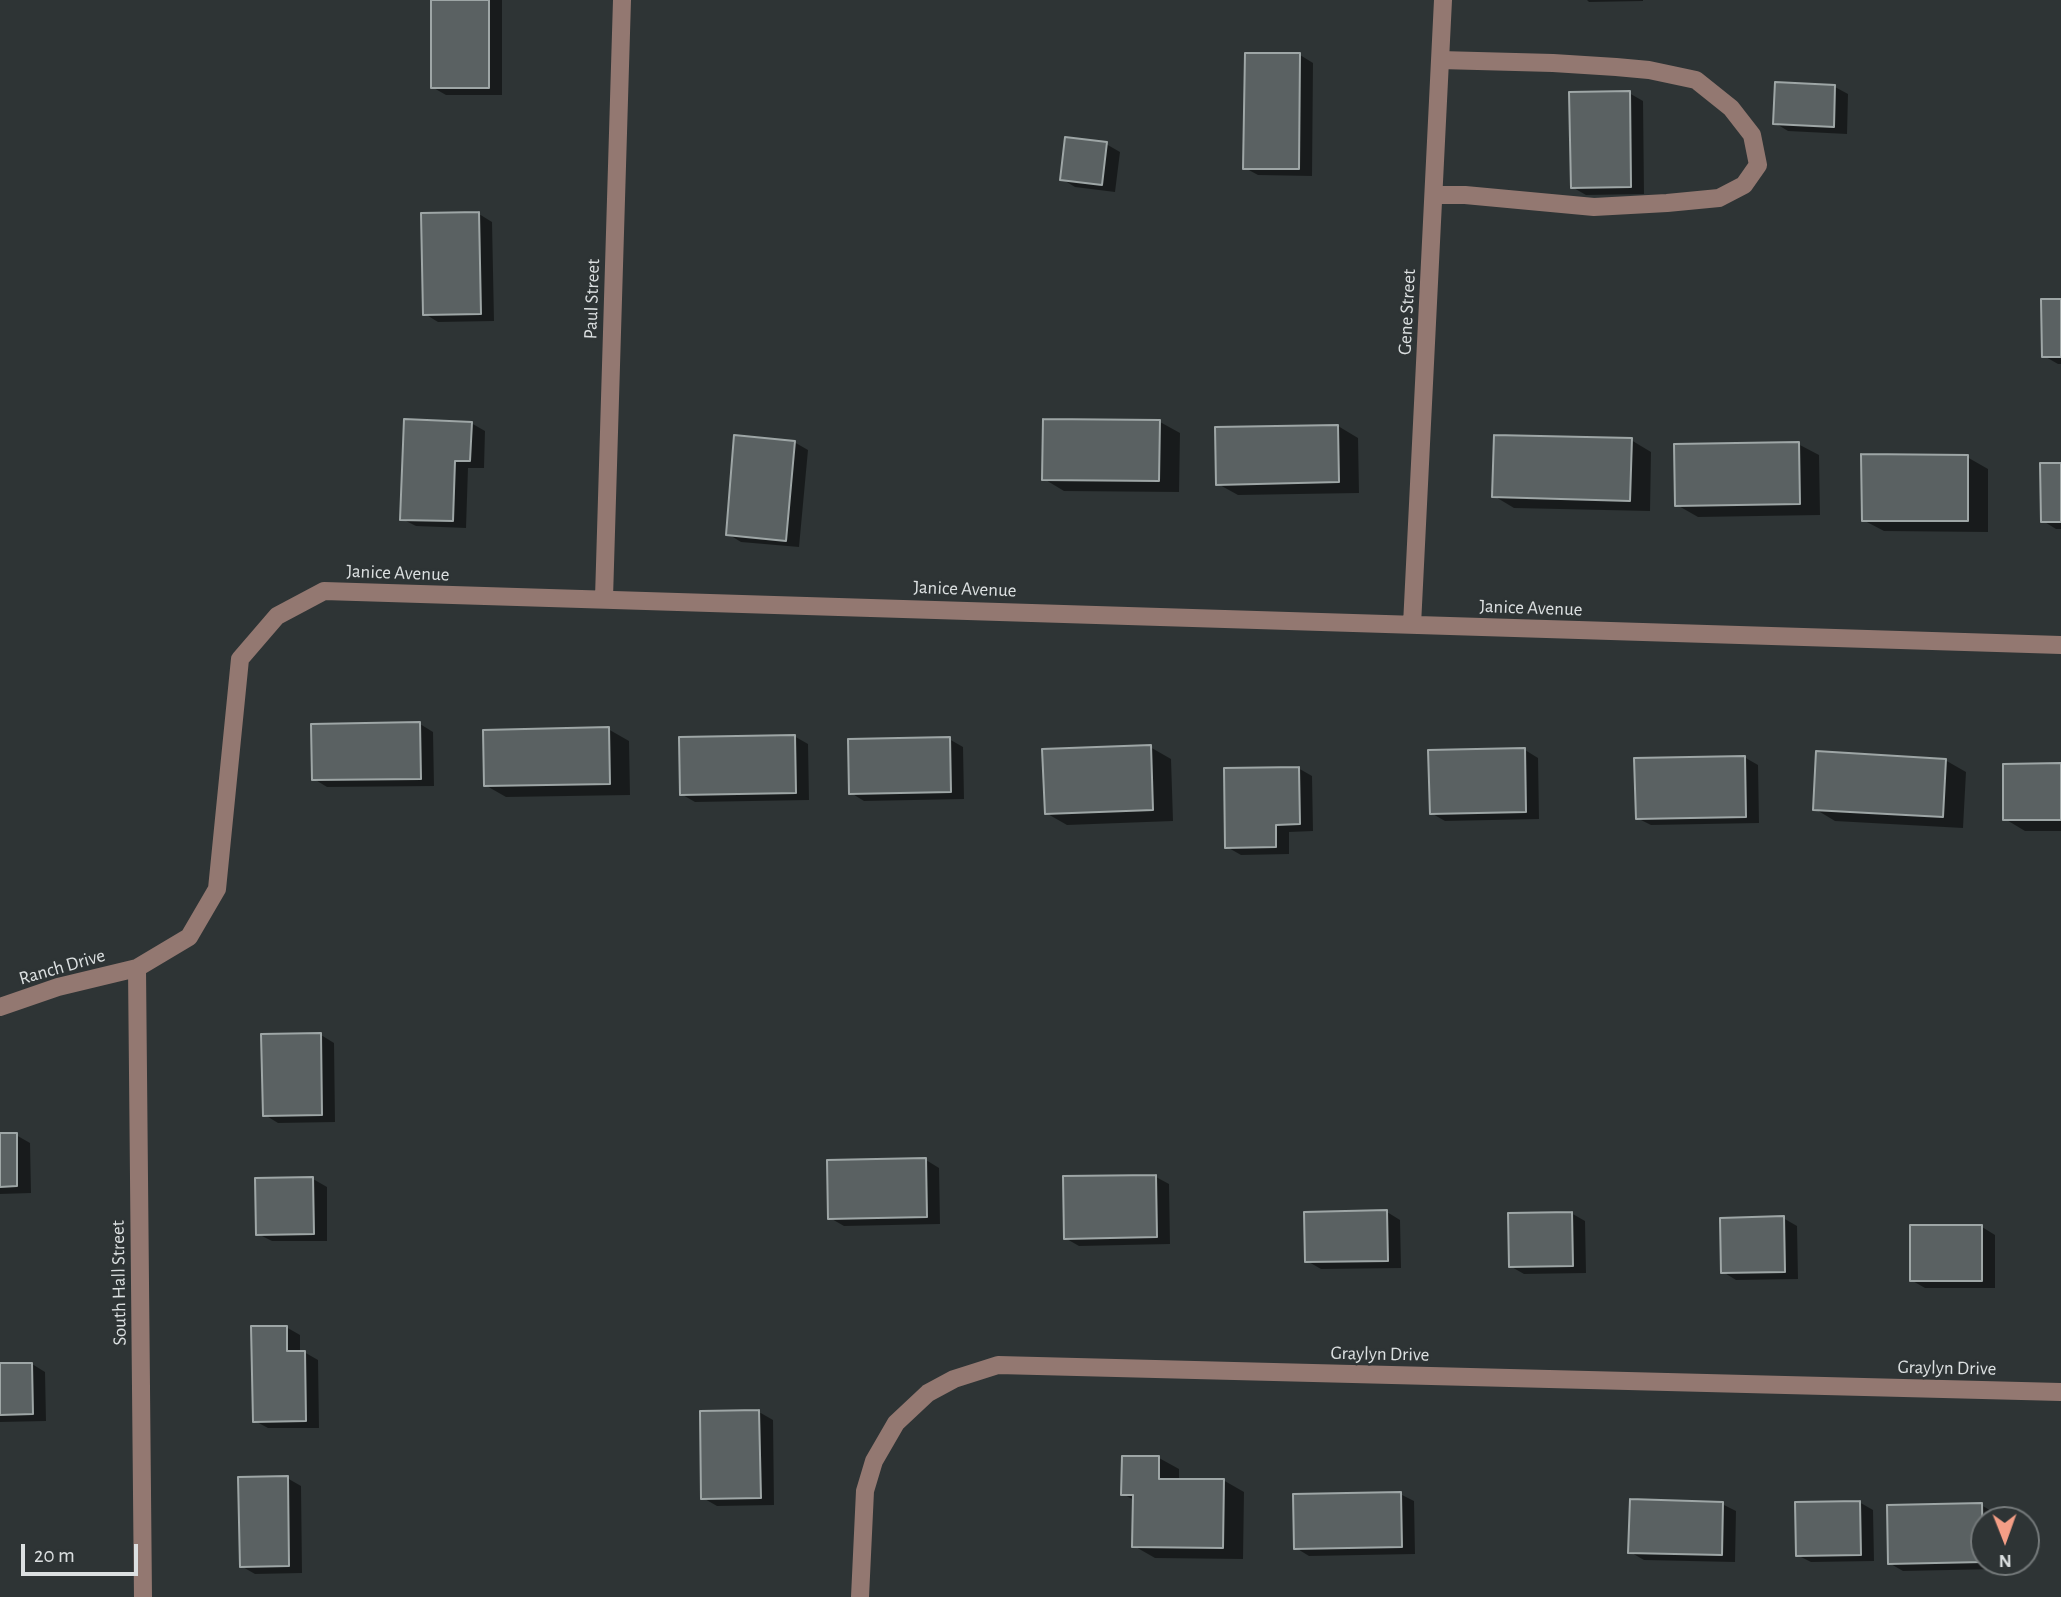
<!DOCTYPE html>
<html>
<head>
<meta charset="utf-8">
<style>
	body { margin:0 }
	#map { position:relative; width:2061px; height:1597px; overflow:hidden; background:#2e3435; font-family:"Alegreya Sans",sans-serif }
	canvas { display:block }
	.north { position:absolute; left:1970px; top:1506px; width:70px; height:70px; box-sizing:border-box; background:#2e3435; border:2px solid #74797a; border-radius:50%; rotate:179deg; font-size:19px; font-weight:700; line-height:28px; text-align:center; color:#dce0e1 }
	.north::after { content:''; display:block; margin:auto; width:24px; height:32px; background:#f49e86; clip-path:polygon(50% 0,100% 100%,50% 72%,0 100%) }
	.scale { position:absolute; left:21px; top:1544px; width:117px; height:32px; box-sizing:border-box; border:4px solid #dce0e1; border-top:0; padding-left:9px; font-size:21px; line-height:24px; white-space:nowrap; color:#dce0e1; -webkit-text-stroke:5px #2e3435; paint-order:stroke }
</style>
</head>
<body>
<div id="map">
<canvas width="2061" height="1597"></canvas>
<div class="north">N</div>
<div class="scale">20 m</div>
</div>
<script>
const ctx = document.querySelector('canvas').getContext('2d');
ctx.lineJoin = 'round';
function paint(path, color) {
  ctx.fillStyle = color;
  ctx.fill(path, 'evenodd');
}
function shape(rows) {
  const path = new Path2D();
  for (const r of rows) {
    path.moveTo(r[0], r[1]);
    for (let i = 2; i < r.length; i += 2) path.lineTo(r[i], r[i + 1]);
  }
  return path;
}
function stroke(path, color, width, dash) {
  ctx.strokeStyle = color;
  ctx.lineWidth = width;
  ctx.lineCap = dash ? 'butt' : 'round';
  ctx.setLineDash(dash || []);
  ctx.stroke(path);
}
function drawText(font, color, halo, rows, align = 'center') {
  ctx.font = font + ' "Alegreya Sans",sans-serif';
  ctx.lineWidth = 5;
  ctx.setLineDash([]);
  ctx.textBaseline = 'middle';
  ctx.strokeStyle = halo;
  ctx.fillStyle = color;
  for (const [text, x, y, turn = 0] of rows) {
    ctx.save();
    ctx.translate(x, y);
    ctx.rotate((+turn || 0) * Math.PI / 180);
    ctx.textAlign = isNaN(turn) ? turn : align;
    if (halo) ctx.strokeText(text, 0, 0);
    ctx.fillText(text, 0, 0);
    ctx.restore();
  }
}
const shadow = shape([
	[433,0,502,0,502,95,446,95,432,87],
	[1587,0,1643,0,1643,1,1589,2],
	[1300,55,1313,63,1312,176,1258,175,1245,168],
	[1835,87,1848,94,1847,134,1788,131,1775,123],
	[1629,93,1643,101,1644,194,1586,195,1572,187],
	[1106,144,1120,152,1115,192,1075,187,1062,179],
	[479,214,492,222,494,321,438,322,425,314],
	[2061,301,2061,364,2058,364,2044,356],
	[1160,422,1180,433,1179,492,1064,491,1044,479],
	[471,423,485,431,484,468,468,468,466,528,416,526,402,519],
	[1338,426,1358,438,1359,493,1238,495,1218,484],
	[1631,440,1651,452,1650,511,1514,508,1494,496],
	[794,442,808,450,799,547,741,542,728,534],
	[1798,444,1819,455,1820,515,1698,517,1677,505],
	[1967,457,1988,469,1988,532,1884,531,1863,520],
	[2061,464,2061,529,2056,529,2043,521],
	[420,724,433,732,434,786,327,787,314,779],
	[608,729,629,741,630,795,506,797,485,785],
	[794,736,808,744,809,800,695,802,681,794],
	[949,739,963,747,964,799,864,801,851,793],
	[1150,747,1171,759,1173,821,1067,825,1046,813],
	[1525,750,1538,758,1539,819,1445,821,1431,813],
	[1744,757,1758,765,1759,823,1651,825,1637,818],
	[1945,760,1966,772,1963,828,1835,821,1815,809],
	[2061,765,2061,831,2025,831,2005,819],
	[1298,768,1312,776,1313,831,1289,832,1289,854,1241,855,1227,847],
	[321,1035,334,1043,335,1122,278,1123,265,1115],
	[0,1135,16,1135,30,1143,31,1193,0,1194],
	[926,1160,939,1168,940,1224,844,1226,830,1218],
	[1156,1177,1169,1184,1170,1244,1079,1246,1065,1238],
	[313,1179,327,1187,327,1241,272,1241,258,1234,257,1180],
	[1387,1212,1400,1220,1401,1268,1321,1269,1307,1261],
	[1571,1213,1585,1221,1586,1273,1524,1274,1510,1266],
	[1783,1218,1797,1226,1798,1279,1736,1280,1723,1272],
	[1982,1227,1995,1235,1995,1288,1925,1288,1911,1280],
	[286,1327,300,1335,300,1353,304,1352,318,1360,319,1428,268,1428,255,1421],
	[32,1364,45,1372,46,1421,0,1422,0,1365],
	[759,1412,773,1420,774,1505,717,1506,703,1498],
	[1159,1458,1179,1469,1179,1480,1223,1480,1244,1492,1243,1559,1155,1558,1134,1546,1134,1500,1123,1494],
	[287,1478,301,1486,302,1573,255,1574,241,1566],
	[1400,1494,1414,1501,1415,1554,1309,1556,1296,1548],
	[1859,1502,1873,1510,1874,1561,1811,1562,1797,1555],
	[1722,1504,1736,1511,1735,1562,1644,1560,1630,1552],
	[1981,1505,1995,1513,1995,1520,1984,1520,1984,1562,1996,1562,1996,1569,1903,1571,1889,1563]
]);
const building = shape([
	[431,0,489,0,489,88,431,88,431,0],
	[1245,53,1300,53,1299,169,1243,169,1245,53],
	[1775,82,1835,85,1834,127,1773,124,1775,82],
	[1630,91,1631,187,1571,188,1569,92,1630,91],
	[1065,137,1107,142,1102,185,1060,180,1065,137],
	[479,212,481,314,423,315,421,213,479,212],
	[2041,299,2061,299,2061,357,2042,357,2041,299],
	[404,419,472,422,470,461,455,461,453,521,400,520,404,419],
	[1043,419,1160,420,1159,481,1042,480,1043,419],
	[1338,425,1339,482,1216,485,1215,427,1338,425],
	[734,435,795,441,786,541,726,535,734,435],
	[1494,435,1632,438,1630,501,1492,497,1494,435],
	[1799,442,1800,504,1675,506,1674,444,1799,442],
	[1861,454,1968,455,1968,521,1862,521,1861,454],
	[2040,463,2061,463,2061,522,2041,522,2040,463],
	[420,722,421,779,312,780,311,724,420,722],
	[609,727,610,784,484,786,483,730,609,727],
	[795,735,796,793,680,795,679,737,795,735],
	[950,737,951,792,849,794,848,739,950,737],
	[1151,745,1153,810,1045,814,1042,749,1151,745],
	[1525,748,1526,812,1430,814,1428,750,1525,748],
	[1816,751,1946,759,1943,817,1813,810,1816,751],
	[1745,756,1746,817,1636,819,1634,758,1745,756],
	[2061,763,2061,820,2003,820,2003,764,2061,763],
	[1299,767,1300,824,1276,825,1276,847,1225,848,1224,768,1299,767],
	[321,1033,322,1115,263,1116,261,1034,321,1033],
	[0,1133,17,1133,17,1186,0,1187,0,1133],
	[926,1158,927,1217,828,1219,827,1160,926,1158],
	[1156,1175,1157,1237,1064,1239,1063,1176,1156,1175],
	[313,1177,314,1234,256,1235,255,1178,313,1177],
	[1387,1210,1388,1261,1305,1262,1304,1212,1387,1210],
	[1572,1212,1573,1266,1509,1267,1508,1213,1572,1212],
	[1784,1216,1785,1272,1721,1273,1720,1218,1784,1216],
	[1910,1225,1982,1225,1982,1281,1910,1281,1910,1225],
	[251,1326,287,1326,287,1351,305,1351,306,1421,253,1422,251,1326],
	[0,1363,32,1363,33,1414,0,1415,0,1363],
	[759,1410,761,1498,701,1499,700,1411,759,1410],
	[1122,1456,1159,1456,1159,1479,1224,1479,1223,1548,1132,1547,1133,1495,1121,1495,1122,1456],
	[288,1476,289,1566,240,1567,238,1477,288,1476],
	[1401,1492,1402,1547,1294,1549,1293,1494,1401,1492],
	[1630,1499,1723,1502,1722,1555,1628,1553,1630,1499],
	[1860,1501,1861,1555,1796,1556,1795,1502,1860,1501],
	[1982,1503,1983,1562,1888,1564,1887,1505,1982,1503]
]);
const minor = shape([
	[1434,195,1465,195,1594,207,1667,203,1719,198,1744,185,1758,165,1752,135,1731,108,1696,80,1649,70,1616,67,1553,63,1440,60],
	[604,598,622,0],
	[1412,625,1443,0],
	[137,968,143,1597],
	[0,1007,58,987,137,968,189,937,217,889,240,659,277,616,324,591,2061,645],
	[860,1597,865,1491,874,1461,896,1423,928,1393,954,1379,998,1365,2061,1392]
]);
const streetNames = [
	["Paul Street",592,299,-88],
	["Gene Street",1407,312,-87],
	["Janice Avenue",398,573,2],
	["Janice Avenue",965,589,2],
	["Janice Avenue",1531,608,2],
	["Ranch Drive",62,967,-16],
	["South Hall Street",119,1283,-91],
	["Graylyn Drive",1380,1354,1],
	["Graylyn Drive",1947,1368,1]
];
paint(shadow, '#0007');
paint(building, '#5a6162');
stroke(building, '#9ea6a6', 2);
stroke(minor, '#937871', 18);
drawText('19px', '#dce0e1', '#2e3435', streetNames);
</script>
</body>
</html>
